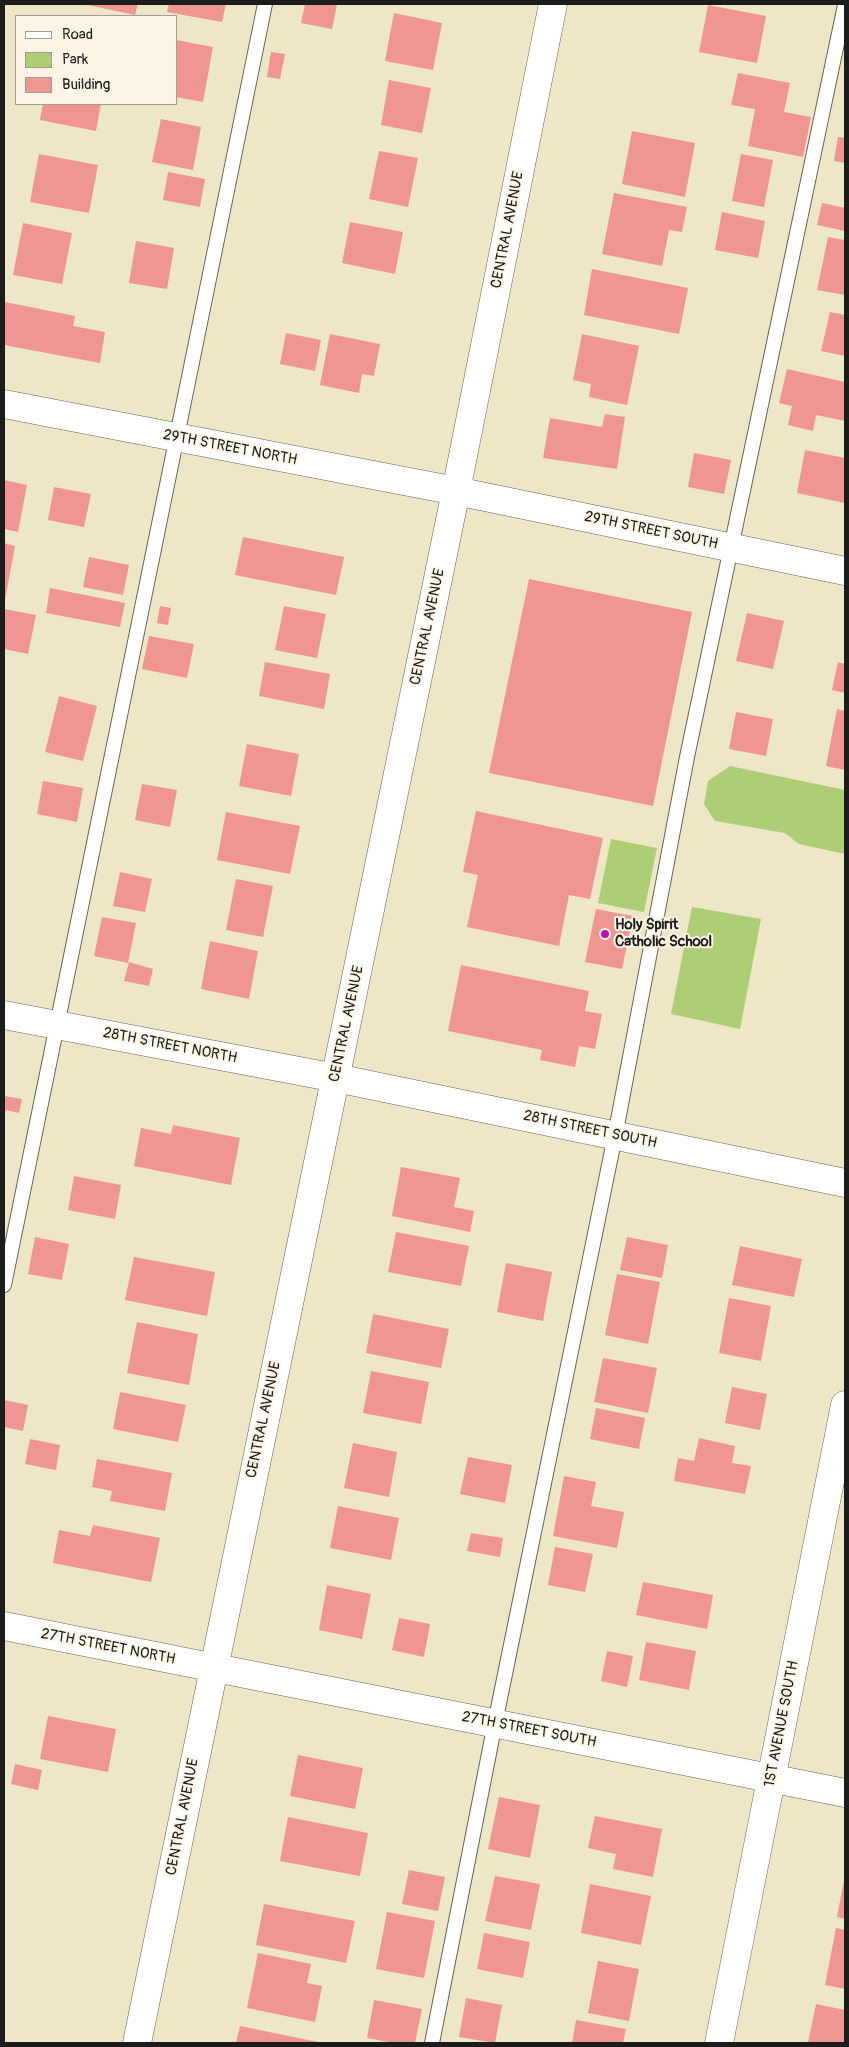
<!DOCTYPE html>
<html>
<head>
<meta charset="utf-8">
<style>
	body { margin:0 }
	#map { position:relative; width:849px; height:2047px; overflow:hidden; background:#ede6c7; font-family:Pangolin,sans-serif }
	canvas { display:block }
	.frame { position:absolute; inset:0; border:5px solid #1c1c1c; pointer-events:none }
	.legend { position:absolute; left:15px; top:15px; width:162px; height:90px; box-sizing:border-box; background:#fcf5e5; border:1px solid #a29e95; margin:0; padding:6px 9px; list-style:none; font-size:15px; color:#1c1c1c }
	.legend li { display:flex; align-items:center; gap:10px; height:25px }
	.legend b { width:25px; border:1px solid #a29e95 }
</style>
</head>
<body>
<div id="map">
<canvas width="849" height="2047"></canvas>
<div class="frame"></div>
<ul class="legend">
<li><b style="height:6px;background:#fff"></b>Road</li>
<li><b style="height:14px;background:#afcd75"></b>Park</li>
<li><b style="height:14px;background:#ef9693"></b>Building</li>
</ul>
</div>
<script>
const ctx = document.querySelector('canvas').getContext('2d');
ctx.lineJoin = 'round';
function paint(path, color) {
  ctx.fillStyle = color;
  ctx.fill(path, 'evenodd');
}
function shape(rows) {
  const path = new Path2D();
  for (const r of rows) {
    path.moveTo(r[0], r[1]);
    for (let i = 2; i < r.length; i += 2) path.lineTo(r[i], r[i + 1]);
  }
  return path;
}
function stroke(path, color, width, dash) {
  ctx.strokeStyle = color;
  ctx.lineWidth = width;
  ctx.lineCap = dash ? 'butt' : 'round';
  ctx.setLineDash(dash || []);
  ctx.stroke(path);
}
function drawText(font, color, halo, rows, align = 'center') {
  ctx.font = font + ' Pangolin,sans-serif';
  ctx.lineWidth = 4;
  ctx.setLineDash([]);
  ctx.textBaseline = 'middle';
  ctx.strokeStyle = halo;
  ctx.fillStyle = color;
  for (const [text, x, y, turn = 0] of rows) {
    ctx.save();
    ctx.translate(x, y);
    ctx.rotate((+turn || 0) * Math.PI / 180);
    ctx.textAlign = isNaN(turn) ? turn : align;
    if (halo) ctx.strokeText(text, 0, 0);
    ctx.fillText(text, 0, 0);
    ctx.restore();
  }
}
const green = shape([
	[730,766,845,790,845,854,799,844,785,833,715,821,704,804,708,781],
	[611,839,657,848,644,912,598,903],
	[692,907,761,919,740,1029,671,1014]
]);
const building = shape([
	[83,4,138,4,135,15],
	[169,4,226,4,222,22,167,12],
	[305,4,337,4,332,29,301,23],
	[708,5,766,16,757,63,699,52],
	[394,13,442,23,433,70,385,61],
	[176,40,213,47,203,102,176,97],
	[271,52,285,54,280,79,267,77],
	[738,73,790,83,784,112,811,117,803,157,748,146,755,109,731,105],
	[389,80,431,88,422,133,381,125],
	[43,104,101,104,96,131,40,120],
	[161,119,201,127,193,170,152,162],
	[632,131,695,143,685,197,622,184],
	[838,137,845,138,845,163,834,161],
	[379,151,418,158,408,207,369,199],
	[39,154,98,165,89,213,30,202],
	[741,154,773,160,764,207,732,201],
	[168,172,205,179,200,207,163,200],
	[614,193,687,207,682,232,669,230,662,266,602,254],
	[822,203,845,208,845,231,817,225],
	[722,212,765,221,758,258,715,250],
	[350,222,403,232,395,274,342,263],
	[23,223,72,233,62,284,13,275],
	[828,237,845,240,845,295,817,290],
	[136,241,174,248,167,289,129,283],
	[592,269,688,288,679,334,584,315],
	[5,302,75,316,73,326,105,332,100,363,4,345],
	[830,312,845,315,845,356,821,351],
	[286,333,321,340,315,371,280,364],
	[330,334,380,344,374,376,362,374,359,393,320,385],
	[582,334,639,346,627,405,589,397,591,384,573,380],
	[787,369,845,382,845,421,816,415,813,431,788,425,792,406,779,403],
	[605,414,625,417,617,469,543,458,550,418,602,427],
	[805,450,845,458,845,503,797,493],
	[694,453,731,460,724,494,688,487],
	[4,480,27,485,18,532,4,529],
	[54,487,91,494,84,527,48,520],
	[243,537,344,557,336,595,235,575],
	[4,543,15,546,5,600,4,599],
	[89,557,129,565,123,595,83,587],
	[529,579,692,612,653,806,489,773],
	[50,588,125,603,120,627,46,613],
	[160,606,171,608,168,625,157,623],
	[284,606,326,614,317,658,275,650],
	[4,609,36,615,28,654,4,649],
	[747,613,784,621,773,669,736,661],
	[149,636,194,644,187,678,142,669],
	[265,662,330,674,324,709,259,696],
	[838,662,845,664,845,693,832,690],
	[59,696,97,706,83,761,45,752],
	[837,709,845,711,845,770,826,766],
	[736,712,773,719,766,756,729,749],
	[247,744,299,754,291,796,239,786],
	[43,781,83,788,77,822,37,814],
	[142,784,177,790,170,827,135,820],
	[476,811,603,838,590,899,569,895,559,946,467,927,478,875,463,872],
	[226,812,300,826,290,874,217,860],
	[120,872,152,879,145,912,113,906],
	[236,879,273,886,263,937,226,930],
	[596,909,633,916,622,969,585,962],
	[102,917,136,923,128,963,94,956],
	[210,941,258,951,249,999,201,989],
	[129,962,153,969,149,986,124,981],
	[461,965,589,991,585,1011,602,1014,595,1049,579,1046,575,1067,540,1060,542,1050,448,1031],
	[4,1096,22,1099,19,1113,6,1110,4,1115],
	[173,1125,240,1138,231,1185,134,1166,141,1128,171,1134],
	[401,1167,460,1178,454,1207,474,1211,470,1232,392,1216],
	[74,1176,121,1185,115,1219,68,1210],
	[396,1232,469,1246,461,1286,388,1272],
	[35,1237,69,1244,62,1280,28,1274],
	[627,1237,668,1245,662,1278,620,1270],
	[740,1246,802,1259,794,1297,732,1285],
	[134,1257,215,1272,207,1316,125,1300],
	[506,1263,552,1272,543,1321,497,1312],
	[617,1274,660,1282,648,1344,605,1335],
	[729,1298,771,1306,761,1361,719,1353],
	[373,1314,449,1329,441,1368,366,1353],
	[137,1322,198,1334,189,1385,127,1373],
	[603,1358,657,1368,648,1413,594,1402],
	[371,1371,429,1382,421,1424,363,1413],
	[732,1387,767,1394,760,1430,725,1423],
	[120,1392,186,1405,178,1442,113,1429],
	[4,1400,28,1405,23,1431,4,1427],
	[596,1408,645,1418,639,1449,590,1439],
	[699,1438,735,1446,732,1463,751,1466,745,1494,674,1481,678,1458,694,1461],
	[30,1439,60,1445,56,1470,25,1464],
	[353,1443,397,1452,389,1497,344,1488],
	[468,1457,512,1465,505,1503,460,1494],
	[97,1459,172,1473,165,1511,110,1501,112,1491,92,1487],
	[564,1476,596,1482,591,1506,624,1512,617,1548,553,1536],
	[338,1506,399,1518,391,1560,330,1548],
	[93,1525,160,1538,151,1582,53,1563,59,1530,90,1536],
	[471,1533,503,1538,500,1557,467,1551],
	[555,1547,593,1554,585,1592,548,1585],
	[643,1582,713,1595,707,1629,636,1615],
	[327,1585,371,1594,362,1639,319,1630],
	[399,1618,430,1624,424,1657,392,1650],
	[646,1642,696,1651,689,1690,639,1680],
	[607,1651,633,1656,627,1687,601,1681],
	[48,1716,116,1729,108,1772,40,1759],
	[298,1755,363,1768,355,1809,290,1796],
	[15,1764,42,1770,38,1790,11,1784],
	[499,1797,540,1805,530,1858,488,1849],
	[595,1816,662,1829,653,1877,613,1869,616,1854,588,1848],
	[288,1817,368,1833,360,1876,280,1861],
	[409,1870,445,1877,438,1911,402,1904],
	[495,1876,540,1884,531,1930,485,1921],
	[844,1880,845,1880,845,1919,837,1917],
	[590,1884,651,1896,641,1945,581,1933],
	[264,1904,355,1921,346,1963,256,1945],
	[387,1912,435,1921,424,1978,376,1969],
	[836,1928,845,1930,845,1989,825,1985],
	[484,1933,530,1942,523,1978,477,1969],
	[258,1953,311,1964,307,1983,322,1986,315,2022,247,2008],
	[598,1961,639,1969,629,2021,588,2013],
	[466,1998,502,2005,495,2043,459,2037],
	[374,2000,422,2009,415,2043,394,2043,367,2038],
	[816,2004,845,2010,845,2043,808,2043],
	[576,2020,626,2029,623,2043,572,2043],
	[240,2026,318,2042,317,2043,236,2043]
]);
const service = shape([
	[4,1285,265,4],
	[432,2043,495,1723,615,1136,687,757,845,5]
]);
const minor = shape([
	[4,404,456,491,845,571],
	[4,1015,336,1078,845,1183],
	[4,1626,845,1793],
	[719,2043,845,1405]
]);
const tertiary = shape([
	[137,2043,456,491,553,4]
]);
const markers = [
	[605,934,5,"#b5179e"]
];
const streetNames = [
	["CENTRAL AVENUE",508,230,-79],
	["29TH STREET NORTH",230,448,11],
	["29TH STREET SOUTH",651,531,12],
	["CENTRAL AVENUE",428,627,-78],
	["CENTRAL AVENUE",347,1024,-78],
	["28TH STREET NORTH",170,1046,11],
	["28TH STREET SOUTH",590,1130,12],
	["CENTRAL AVENUE",264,1420,-78],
	["27TH STREET NORTH",108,1647,11],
	["1ST AVENUE SOUTH",782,1724,-79],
	["27TH STREET SOUTH",529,1730,11],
	["CENTRAL AVENUE",183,1817,-79]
];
const poiNames = [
	["Holy Spirit",615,925],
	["Catholic School",615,942]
];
paint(green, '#afcd75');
paint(building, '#ef9693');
stroke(service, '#656358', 16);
stroke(minor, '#656358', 29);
stroke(tertiary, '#656358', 29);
stroke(service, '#fff', 14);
stroke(minor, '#fff', 28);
stroke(tertiary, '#fff', 28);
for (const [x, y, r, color] of markers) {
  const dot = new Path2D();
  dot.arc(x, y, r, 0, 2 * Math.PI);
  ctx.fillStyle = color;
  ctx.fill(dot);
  stroke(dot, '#fcf5e5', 2);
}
drawText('15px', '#1c1c1c', '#fcf5e5', streetNames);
drawText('bold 15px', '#1c1c1c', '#fcf5e5', poiNames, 'left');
</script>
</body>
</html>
